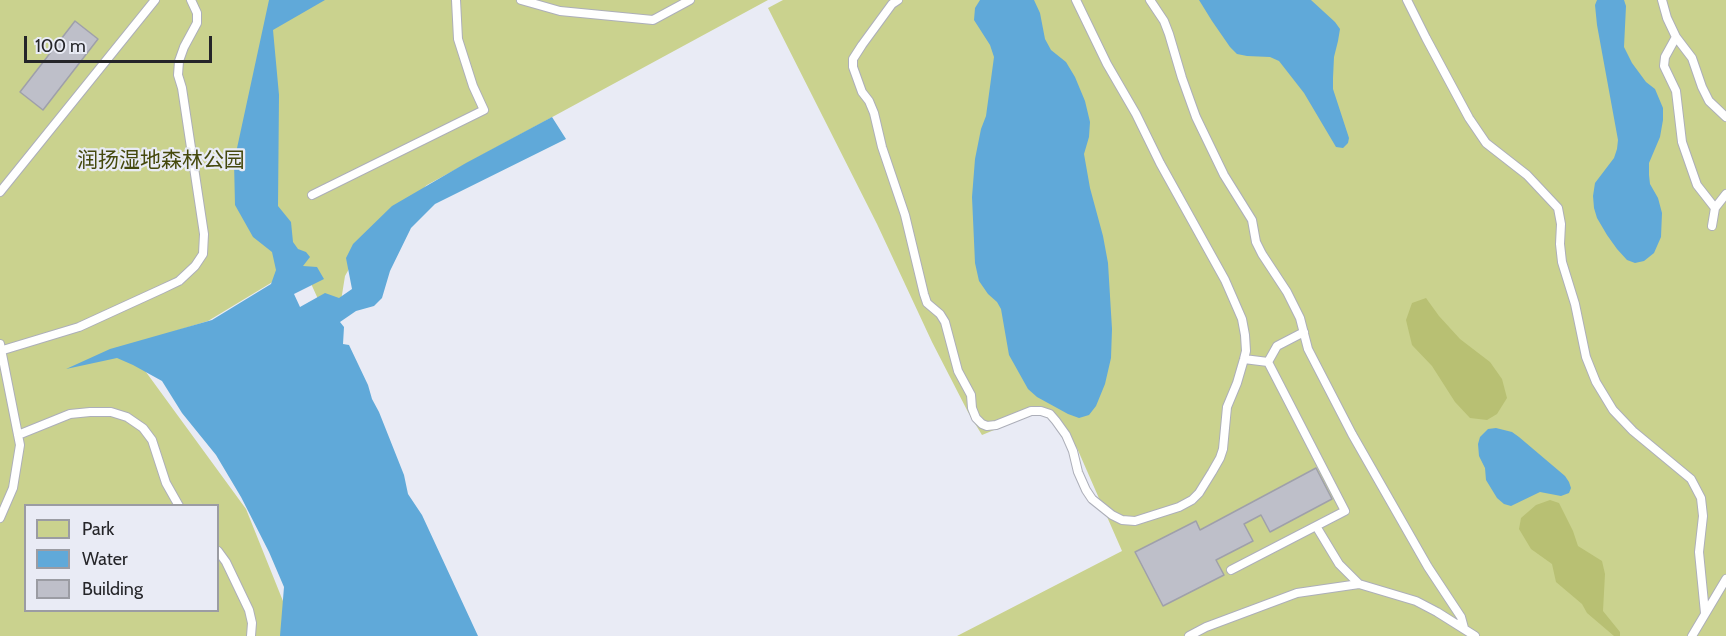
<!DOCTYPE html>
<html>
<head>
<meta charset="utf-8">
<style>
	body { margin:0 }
	#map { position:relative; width:1726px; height:636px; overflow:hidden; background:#e9ebf5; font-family:Cabin,sans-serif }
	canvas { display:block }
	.legend { position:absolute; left:24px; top:504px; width:195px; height:108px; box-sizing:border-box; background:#e9ebf5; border:2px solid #9b9ca3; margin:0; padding:8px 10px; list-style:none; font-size:18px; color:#252529 }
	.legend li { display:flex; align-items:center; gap:12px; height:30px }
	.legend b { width:30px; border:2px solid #9b9ca3 }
	.scale { position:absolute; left:24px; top:36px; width:188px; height:27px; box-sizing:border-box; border:3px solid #252529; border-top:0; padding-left:8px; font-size:18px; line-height:21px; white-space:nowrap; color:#252529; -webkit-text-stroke:4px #e9ebf5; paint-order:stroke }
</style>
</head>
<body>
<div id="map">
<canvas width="1726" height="636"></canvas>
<ul class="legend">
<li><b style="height:16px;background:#cad28e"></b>Park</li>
<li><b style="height:16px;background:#60a9d9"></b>Water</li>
<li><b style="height:16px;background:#bebfc9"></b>Building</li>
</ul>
<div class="scale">100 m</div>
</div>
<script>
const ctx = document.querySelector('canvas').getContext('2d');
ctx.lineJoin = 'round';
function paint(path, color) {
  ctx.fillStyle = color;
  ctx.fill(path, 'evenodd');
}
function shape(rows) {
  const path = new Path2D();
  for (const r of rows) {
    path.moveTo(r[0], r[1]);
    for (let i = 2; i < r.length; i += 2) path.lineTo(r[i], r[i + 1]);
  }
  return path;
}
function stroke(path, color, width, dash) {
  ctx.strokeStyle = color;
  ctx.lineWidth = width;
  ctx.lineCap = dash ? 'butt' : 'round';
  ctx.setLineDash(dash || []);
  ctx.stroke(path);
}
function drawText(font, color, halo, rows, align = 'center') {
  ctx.font = font + ' Cabin,"Noto Sans SC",sans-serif';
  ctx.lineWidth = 4.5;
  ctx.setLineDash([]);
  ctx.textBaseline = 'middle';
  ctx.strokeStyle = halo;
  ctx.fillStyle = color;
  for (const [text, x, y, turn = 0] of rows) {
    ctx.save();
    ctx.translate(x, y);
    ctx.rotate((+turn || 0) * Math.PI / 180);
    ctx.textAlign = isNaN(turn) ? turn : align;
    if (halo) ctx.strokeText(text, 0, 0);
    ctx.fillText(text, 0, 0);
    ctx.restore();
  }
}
const green = shape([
	[0,0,768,0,427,185,364,242,345,276,341,301,318,299,308,277,289,272,208,321,127,346,246,509,291,621,287,636,0,636],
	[26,506,218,506,218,610,26,610],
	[783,0,1726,0,1726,636,957,636,1122,551,1077,448,1045,409,982,435,968,412,932,342,877,224,768,8]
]);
const forest = shape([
	[1426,298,1439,316,1460,339,1490,362,1502,379,1507,398,1497,414,1487,420,1470,418,1455,402,1432,366,1412,345,1406,320,1412,303],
	[1550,500,1559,503,1573,531,1578,546,1602,561,1605,574,1603,611,1620,632,1620,636,1614,636,1587,613,1582,604,1556,582,1552,564,1531,549,1519,529,1521,518,1536,505]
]);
const water = shape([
	[269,0,325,0,273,30,279,95,278,206,291,222,293,242,298,249,306,252,310,257,303,266,317,267,324,279,294,294,300,307,325,293,339,298,352,289,346,258,353,244,392,206,466,163,552,117,566,139,435,204,411,228,390,271,382,298,374,306,356,311,340,322,344,327,343,344,349,345,368,385,372,399,379,412,404,475,408,494,422,515,478,636,280,636,284,587,269,552,241,497,216,455,182,413,162,381,133,365,117,358,66,369,110,349,212,320,271,284,276,270,272,252,253,237,235,205,234,162],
	[980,0,1034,0,1040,13,1045,39,1051,50,1066,62,1075,77,1085,101,1090,122,1089,137,1084,154,1090,188,1103,236,1108,263,1112,329,1111,358,1105,384,1096,406,1089,415,1079,418,1068,414,1037,397,1028,389,1009,355,1001,309,997,302,988,294,979,281,975,263,972,197,975,159,981,129,986,116,994,57,990,45,974,20,975,8],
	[1199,0,1311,0,1335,22,1340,29,1338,41,1334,57,1333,78,1333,89,1349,138,1348,143,1343,148,1336,147,1304,93,1279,61,1270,57,1247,56,1237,54,1230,47,1212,21],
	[1597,0,1624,0,1626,6,1624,47,1632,63,1646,82,1655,89,1663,108,1663,120,1660,137,1649,163,1649,175,1650,184,1658,198,1662,213,1661,237,1654,253,1644,261,1635,263,1627,260,1617,249,1607,235,1597,218,1594,208,1593,196,1595,183,1614,158,1617,149,1618,140,1597,25,1595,5],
	[1496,428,1512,432,1519,437,1565,476,1569,482,1571,488,1569,493,1561,496,1540,492,1511,506,1504,504,1497,498,1486,480,1485,468,1479,456,1478,444,1480,437,1488,429]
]);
const building = shape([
	[75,21,98,39,43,110,20,92,75,21],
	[1316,468,1332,499,1270,532,1261,515,1244,524,1253,541,1216,560,1224,575,1163,606,1135,552,1196,521,1200,530,1316,468]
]);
const lane = shape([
	[521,0,560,11,653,20,690,0],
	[898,0,892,4,862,45,853,59,853,67,862,92,869,101,874,113,882,147,905,215,924,294,927,303,940,314,945,322,958,371,971,395,972,408,976,418,982,424,987,426,996,425,1031,411,1041,411,1050,414,1056,421,1066,435,1073,451,1078,472,1086,490,1092,499,1112,515,1122,520,1135,521,1179,507,1192,500,1199,493,1212,472,1220,458,1223,449,1227,407,1237,383,1244,359,1246,351,1245,335,1242,319,1225,280,1160,163,1136,114,1107,64,1076,0],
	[1150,0,1164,21,1169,34,1182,78,1196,117,1224,175,1252,220,1256,242,1262,254,1287,292,1300,318,1308,349,1352,434,1428,567,1461,617,1464,628],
	[1407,0,1426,38,1469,118,1486,143,1527,175,1558,208,1561,224,1560,244,1562,262,1575,304,1586,357,1596,382,1613,410,1633,431,1691,479,1701,498,1703,516,1699,552,1705,613],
	[1662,0,1667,18,1676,37,1665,57,1664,66,1676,91,1682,142,1697,185,1715,208],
	[1676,37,1692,58,1702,87,1709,101,1726,117],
	[0,192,155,0],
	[312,195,484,110,473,86,458,39,456,0],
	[1712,226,1715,208,1726,194],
	[1304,332,1277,346,1268,362,1345,511,1316,526,1339,564,1359,584],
	[0,344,20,445,13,488,0,518],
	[0,351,79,327,162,289,179,281,195,266,203,254,204,234,182,88,178,75,179,61,184,47,197,23,197,13,191,0],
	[1244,359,1268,362],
	[18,435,70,414,90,412,111,412,127,417,143,428,152,440,166,483,179,506],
	[218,551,226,562,249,610,252,623,251,636],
	[1231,570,1316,526],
	[1189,636,1206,627,1297,593,1359,584,1416,601,1437,612,1475,636],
	[1692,636,1726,579]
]);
const parkNames = [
	["润扬湿地森林公园",161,161]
];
paint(green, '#cad28e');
paint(forest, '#b8c073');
paint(water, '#60a9d9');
paint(building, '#bebfc9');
stroke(building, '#9fa0aa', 1.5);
stroke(lane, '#adafb9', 10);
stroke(lane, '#fff', 8);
drawText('21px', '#45490e', '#e9ebf5', parkNames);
</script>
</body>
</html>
